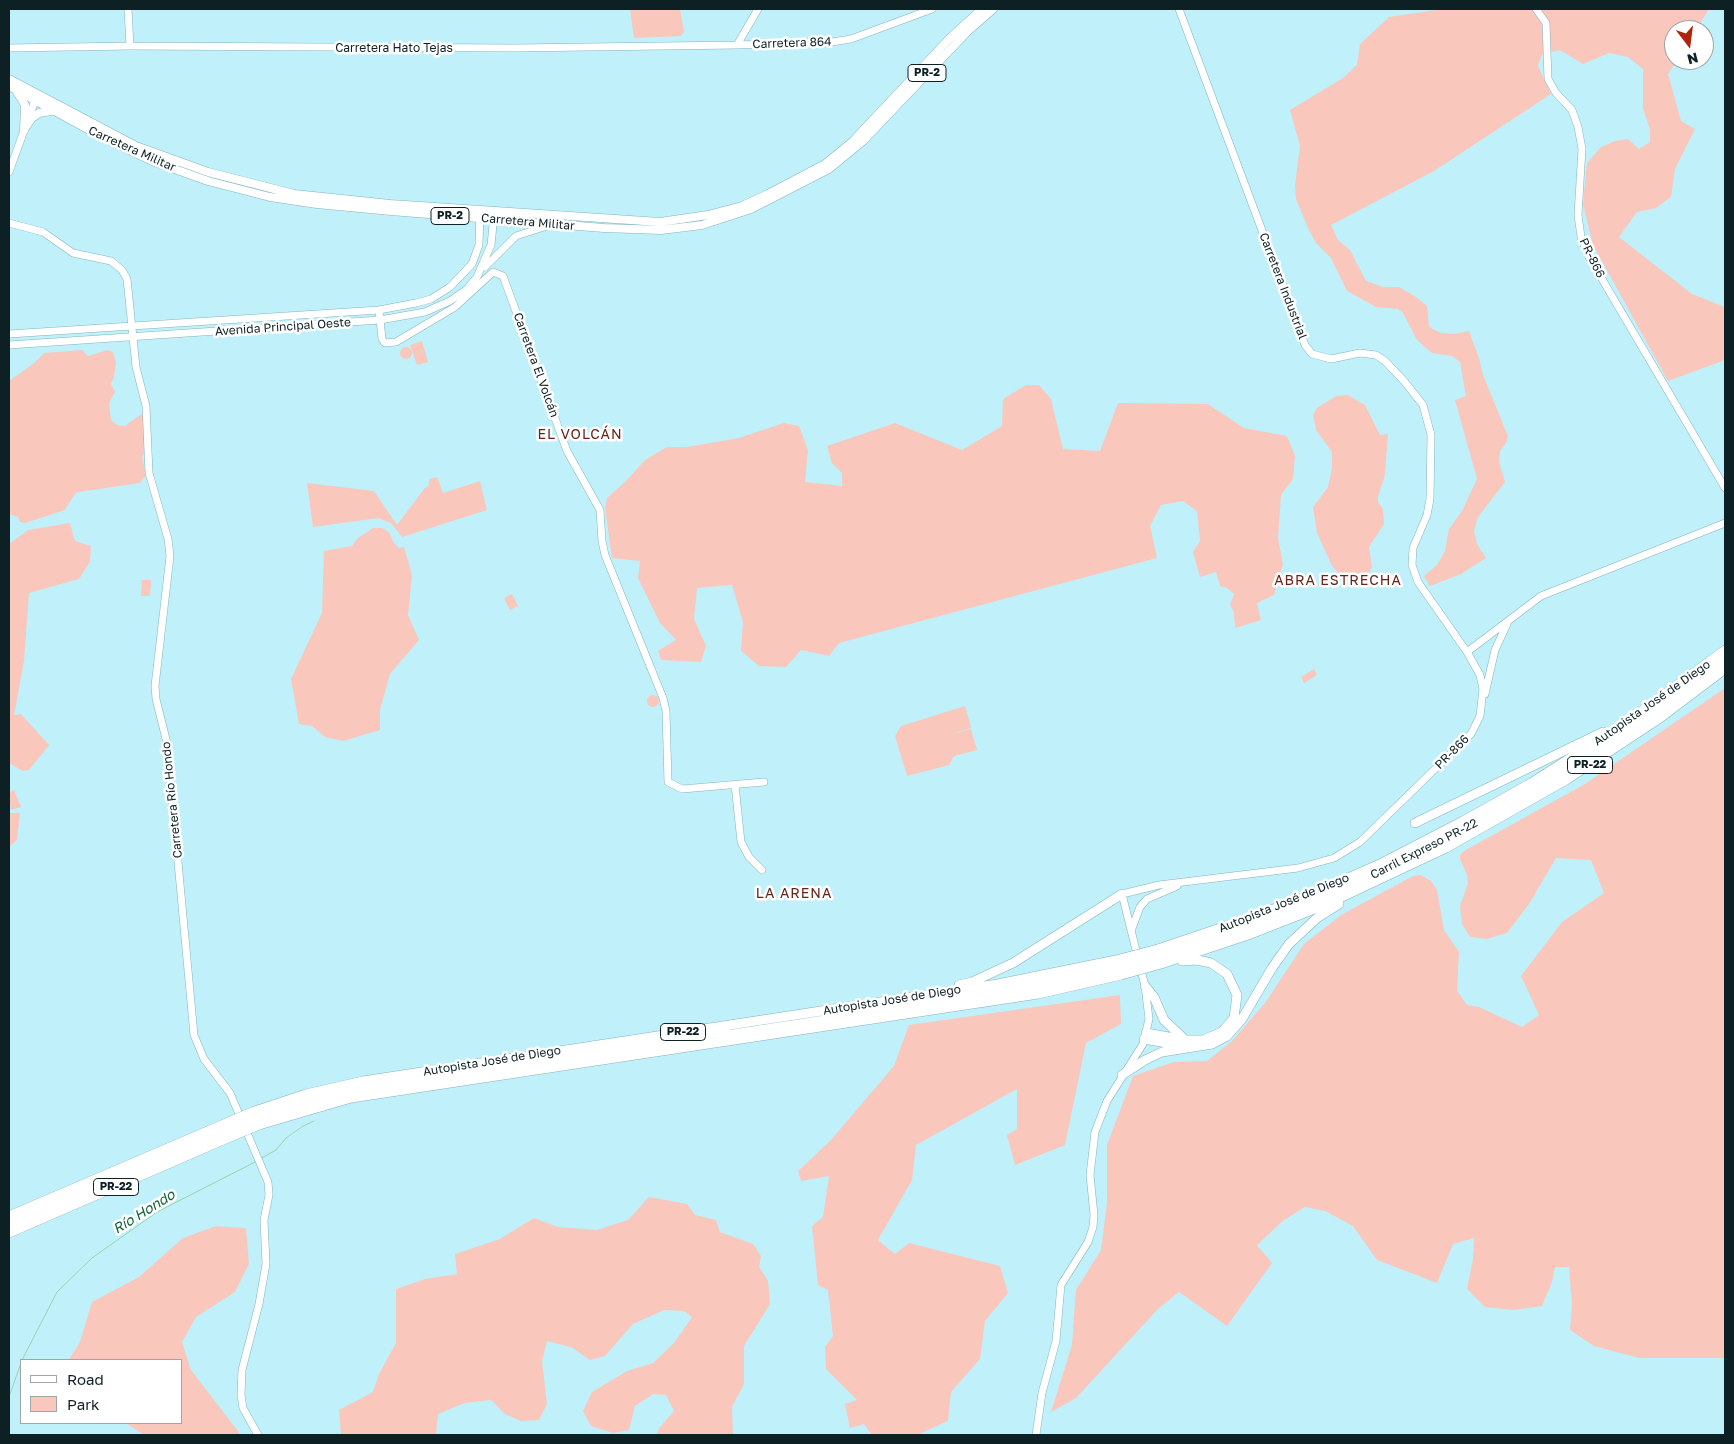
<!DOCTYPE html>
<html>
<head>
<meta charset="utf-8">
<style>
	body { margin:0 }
	#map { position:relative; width:1734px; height:1444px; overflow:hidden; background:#c0f1fb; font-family:"Golos Text",sans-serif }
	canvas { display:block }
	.frame { position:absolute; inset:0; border:10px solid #0d2124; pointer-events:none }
	.legend { position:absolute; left:20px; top:1359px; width:162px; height:65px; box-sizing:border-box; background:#fff; border:1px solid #9ea6a7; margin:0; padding:6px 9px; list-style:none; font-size:15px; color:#0d2124 }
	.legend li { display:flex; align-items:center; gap:10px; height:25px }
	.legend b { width:25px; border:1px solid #9ea6a7 }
	.north { position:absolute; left:1664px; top:20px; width:50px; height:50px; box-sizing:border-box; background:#fff; border:1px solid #9ea6a7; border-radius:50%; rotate:165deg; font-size:14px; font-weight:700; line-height:20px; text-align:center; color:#0d2124 }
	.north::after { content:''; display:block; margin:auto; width:18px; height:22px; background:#b0230c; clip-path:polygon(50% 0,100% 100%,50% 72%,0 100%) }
</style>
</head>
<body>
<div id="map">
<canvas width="1734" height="1444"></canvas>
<div class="frame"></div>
<ul class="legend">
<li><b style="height:6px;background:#fff"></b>Road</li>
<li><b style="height:14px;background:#f9c7bc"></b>Park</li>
</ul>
<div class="north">N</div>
</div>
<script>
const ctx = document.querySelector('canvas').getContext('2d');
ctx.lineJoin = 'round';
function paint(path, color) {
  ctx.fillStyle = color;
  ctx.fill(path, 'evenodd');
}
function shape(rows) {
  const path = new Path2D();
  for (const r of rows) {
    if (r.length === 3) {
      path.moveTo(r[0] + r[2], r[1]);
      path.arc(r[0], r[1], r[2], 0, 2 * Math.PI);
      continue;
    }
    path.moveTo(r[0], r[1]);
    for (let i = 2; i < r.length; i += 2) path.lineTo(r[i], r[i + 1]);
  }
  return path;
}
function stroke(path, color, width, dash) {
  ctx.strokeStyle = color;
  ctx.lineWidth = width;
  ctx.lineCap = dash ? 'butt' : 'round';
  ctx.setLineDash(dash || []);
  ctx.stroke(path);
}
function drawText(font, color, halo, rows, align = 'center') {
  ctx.font = font + ' "Golos Text",sans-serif';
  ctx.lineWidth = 5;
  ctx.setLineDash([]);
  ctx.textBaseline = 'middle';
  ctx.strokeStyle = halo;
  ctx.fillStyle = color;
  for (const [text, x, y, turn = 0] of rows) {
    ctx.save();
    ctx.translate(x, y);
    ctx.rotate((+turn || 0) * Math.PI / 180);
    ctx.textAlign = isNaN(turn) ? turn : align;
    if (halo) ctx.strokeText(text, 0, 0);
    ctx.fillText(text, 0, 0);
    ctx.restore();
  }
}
const green = shape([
	[630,9,680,9,684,32,681,36,634,38],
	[1443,9,1709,9,1696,30,1674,30,1674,60,1677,60,1668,74,1681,121,1695,129,1675,169,1671,197,1656,208,1637,212,1619,237,1692,294,1725,307,1725,360,1668,381,1593,245,1583,204,1587,163,1601,147,1615,141,1628,139,1639,149,1650,142,1650,129,1643,109,1643,69,1628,57,1609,53,1583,64,1560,50,1542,54,1538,66,1551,94,1434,171,1331,225,1338,240,1350,250,1366,281,1383,287,1399,287,1416,297,1427,306,1429,327,1441,333,1454,334,1469,331,1479,358,1483,375,1508,436,1506,443,1500,451,1499,462,1505,482,1478,517,1474,531,1477,544,1486,558,1461,574,1430,586,1424,576,1437,565,1445,551,1449,529,1462,511,1477,479,1455,400,1466,396,1460,362,1452,356,1432,353,1417,340,1403,313,1398,309,1376,307,1347,291,1331,258,1316,243,1308,228,1296,199,1295,185,1300,146,1290,110,1343,78,1357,65,1360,44,1389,17],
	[422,341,428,362,417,365,410,345],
	[406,353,6],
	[82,350,88,356,108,350,113,352,116,362,114,377,111,384,115,392,109,403,111,420,117,425,125,426,140,415,142,414,146,417,147,448,142,457,146,475,140,483,78,492,74,495,65,510,25,523,20,522,18,517,9,514,9,381,33,364,44,353],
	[1026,385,1039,385,1051,399,1063,449,1100,451,1118,403,1208,404,1244,428,1287,436,1295,456,1293,479,1281,495,1278,538,1283,564,1274,595,1257,603,1261,620,1235,628,1234,612,1230,605,1234,594,1227,588,1220,586,1216,572,1200,577,1193,552,1200,541,1197,511,1183,501,1161,505,1150,526,1157,558,839,643,829,656,801,650,786,667,759,666,741,651,743,622,732,585,697,588,694,619,706,646,701,662,661,660,658,651,676,640,660,623,638,578,640,561,612,558,605,508,607,498,626,481,645,460,667,447,687,447,739,438,784,423,799,426,808,450,805,482,842,486,842,473,832,463,827,446,895,423,962,450,1002,426,1003,399],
	[1348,395,1365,405,1380,435,1388,434,1385,475,1378,497,1378,502,1383,509,1384,524,1369,547,1372,567,1369,573,1351,580,1344,579,1332,566,1317,533,1313,507,1328,487,1332,468,1332,452,1316,430,1313,415,1317,408,1336,396],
	[437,477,443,493,480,481,487,510,402,537,391,523,378,518,313,527,307,483,374,491,397,525,424,489,429,485,429,479],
	[70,523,75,541,91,546,90,562,79,579,29,593,24,661,14,715,21,714,49,745,29,770,23,771,9,763,9,544,28,530],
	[373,528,382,528,389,532,394,543,399,548,404,547,412,575,408,615,419,640,390,674,380,710,380,730,343,741,325,737,312,726,299,724,291,679,322,613,324,551,352,546,358,538],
	[142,580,151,580,150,596,141,596],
	[512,594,518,606,510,610,504,598],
	[1314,669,1317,675,1304,683,1301,677],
	[1725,688,1725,1358,1639,1358,1594,1346,1570,1330,1572,1305,1569,1267,1555,1267,1552,1282,1542,1306,1514,1310,1485,1307,1467,1289,1473,1259,1474,1238,1453,1244,1437,1283,1377,1260,1353,1226,1325,1211,1305,1207,1284,1220,1257,1245,1272,1263,1227,1326,1179,1292,1158,1309,1076,1398,1051,1412,1072,1345,1076,1290,1101,1250,1107,1203,1107,1145,1133,1076,1174,1062,1207,1061,1232,1041,1265,1003,1304,944,1341,915,1413,876,1421,875,1431,881,1437,890,1444,930,1459,952,1457,991,1467,1005,1479,1007,1522,1027,1539,1015,1521,976,1562,922,1604,893,1591,860,1556,858,1529,904,1507,933,1487,939,1470,937,1462,924,1460,906,1468,883,1467,875,1460,859,1460,855,1464,851,1585,784],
	[653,701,6],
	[965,706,971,728,948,735,971,729,977,750,954,756,949,765,907,776,895,736,901,726],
	[14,790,21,807,11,810,9,792],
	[9,810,10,813,20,813,17,840,9,847],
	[1120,995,1121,1024,1086,1043,1065,1145,1015,1165,1007,1135,1017,1129,1017,1089,916,1145,912,1180,878,1240,895,1254,909,1243,1000,1266,1008,1293,985,1321,980,1359,951,1392,948,1421,917,1435,872,1435,864,1424,850,1428,845,1404,857,1400,826,1369,825,1347,833,1336,828,1290,818,1285,812,1226,823,1217,829,1176,801,1181,798,1171,830,1141,894,1066,909,1025],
	[649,1197,687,1204,695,1215,716,1220,720,1232,753,1244,761,1256,759,1267,768,1281,770,1304,744,1346,744,1384,732,1407,733,1435,656,1435,660,1427,674,1411,666,1395,653,1394,635,1406,629,1430,613,1433,591,1426,583,1411,592,1392,627,1371,653,1363,674,1343,692,1317,684,1311,664,1310,633,1324,605,1356,590,1360,571,1347,547,1341,542,1361,547,1404,539,1420,521,1421,505,1414,491,1400,465,1403,438,1414,436,1435,341,1435,339,1410,373,1392,379,1374,396,1343,396,1289,425,1279,457,1274,455,1254,500,1239,534,1218,558,1227,597,1230,628,1220],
	[216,1226,246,1228,249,1264,235,1292,196,1317,182,1342,191,1370,241,1435,144,1435,126,1423,181,1423,181,1360,69,1360,80,1342,92,1302,139,1277,183,1238]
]);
const stream = shape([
	[260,1159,276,1150,286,1138,303,1126,314,1121],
	[22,1360,57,1292,92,1258,157,1212,257,1161],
	[9,1397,21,1363]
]);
const secondary = shape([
	[128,9,130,46],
	[1179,9,1305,345,1312,354,1331,359,1360,353,1376,355,1385,361,1404,381,1423,405,1431,435,1430,499,1427,515,1413,548,1412,565,1418,582,1467,652],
	[1536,9,1546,23,1548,79,1556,93,1572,110,1578,127,1582,149,1578,215,1581,237,1589,257,1725,488],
	[737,45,832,42,851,39,932,9],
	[9,48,130,46,515,48,737,45,758,9],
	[9,172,37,95],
	[9,223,43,232,73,253,111,261,122,270,127,279,136,367,146,406,149,473,168,539,170,556,155,686,156,699,167,743,194,1035,204,1059,230,1093,268,1182,269,1195,264,1220,266,1264,259,1304,242,1370,241,1395,243,1408,258,1435],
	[485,267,516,236,550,225],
	[379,310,382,339,385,343,396,342,455,307,493,272,503,276,567,451,600,510,602,541,605,555,663,698,666,711,668,782,682,789,764,782],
	[9,334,379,310,416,303,431,299,450,287,472,264,479,245,480,211],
	[9,345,380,320,425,312,450,301,467,289,477,277,491,245,494,215],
	[1485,694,1495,650,1507,624],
	[735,785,741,842,749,857,762,870],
	[1131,931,1140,907,1147,899,1177,886],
	[1036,1435,1042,1393,1056,1341,1061,1285,1088,1242,1093,1227,1094,1215,1090,1175,1095,1132,1107,1101,1143,1044,1149,1019,1145,986,1122,894,1159,885,1298,868,1334,858,1360,842,1471,734,1480,716,1483,689,1480,675,1467,652,1541,596,1725,523]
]);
const primary = shape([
	[9,79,136,146,208,172,294,194,390,204,660,222,708,215,742,206,768,194,825,164,852,142,950,38,982,9],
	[9,86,102,137,152,161,208,181,270,197,317,204,391,211,604,228,661,230,702,225,751,209,829,169,863,141,968,31,993,9],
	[17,92,25,105,24,130],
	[25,128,32,118,39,113,51,111]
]);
const highway = shape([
	[1415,823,1603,732],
	[1158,949,1256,916,1302,898,1382,863,1463,821,1531,783,1624,724,1725,650],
	[1160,957,1242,929,1309,904,1363,880,1442,841,1544,785,1596,752,1655,713,1725,660],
	[1161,964,1248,935,1327,904,1446,848,1566,780,1660,718,1725,669],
	[959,985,972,982,1013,963,1122,894],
	[1145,986,1154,997,1164,1020,1183,1038],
	[999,993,1118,968],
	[904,1005,1003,992],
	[1146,1033,1185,1040,1203,1040,1222,1032,1234,1018,1237,995,1227,974,1211,963,1197,960,1182,961],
	[720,1036,910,1007],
	[1144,1039,1184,1046],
	[1122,1075,1145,1060,1162,1052,1212,1044,1227,1036,1242,1019,1272,968,1289,944,1317,918,1339,904],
	[252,1112,306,1094,363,1081,998,984,1116,960],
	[256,1119,299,1104,358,1090,725,1032],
	[259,1125,351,1098,1038,994,1121,975],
	[9,1216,217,1127],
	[9,1225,220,1134],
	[9,1233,223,1140]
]);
const highwayBridge = shape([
	[1116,960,1158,949],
	[1118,968,1160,957],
	[1121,975,1161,964],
	[217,1127,252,1112],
	[220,1134,256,1119],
	[223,1140,259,1125]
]);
const shields = [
	[927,73,38],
	[450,216,38],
	[1590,765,45],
	[683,1032,45],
	[116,1187,45]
];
const shieldNames = [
	["PR-2",927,73],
	["PR-2",450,216],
	["PR-22",1590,765],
	["PR-22",683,1032],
	["PR-22",116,1187]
];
const streetNames = [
	["Carretera 864",792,43,-2],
	["Carretera Hato Tejas",394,48],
	["Carretera Militar",132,149,24],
	["Carretera Militar",528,222,5],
	["PR-866",1592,258,64],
	["Carretera Industrial",1283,286,69],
	["Avenida Principal Oeste",283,327,-4],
	["Carretera El Volcán",536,365,70],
	["Autopista José de Diego",1652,703,-35],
	["PR-866",1452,752,-45],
	["Carretera Río Hondo",172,800,-96],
	["Carril Expreso PR-22",1424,849,-27],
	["Autopista José de Diego",1284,903,-22],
	["Autopista José de Diego",892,1000,-9],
	["Autopista José de Diego",492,1061,-9]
];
const neighbourhoodNames = [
	["EL VOLCÁN",580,435],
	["ABRA ESTRECHA",1338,581],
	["LA ARENA",794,894]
];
const waterNames = [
	["Río Hondo",144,1212,-32]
];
paint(green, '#f9c7bc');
stroke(stream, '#9cd2a9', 1);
stroke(secondary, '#84b4bd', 8);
stroke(primary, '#84b4bd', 9);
stroke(highway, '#84b4bd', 10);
stroke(secondary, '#fff', 7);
stroke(primary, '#fff', 8);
stroke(highway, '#fff', 9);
stroke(highwayBridge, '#84b4bd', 10, []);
stroke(highwayBridge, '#fff', 9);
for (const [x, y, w] of shields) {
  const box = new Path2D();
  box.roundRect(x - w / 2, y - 8.5, w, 17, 4);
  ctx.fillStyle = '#fff';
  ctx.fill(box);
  stroke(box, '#0d2124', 1);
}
drawText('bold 11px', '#0d2124', null, shieldNames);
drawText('12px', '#0d2124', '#fff', streetNames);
ctx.letterSpacing = '1px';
drawText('14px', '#682419', '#fff', neighbourhoodNames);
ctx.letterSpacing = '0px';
drawText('italic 14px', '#106432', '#fff', waterNames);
</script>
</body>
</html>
